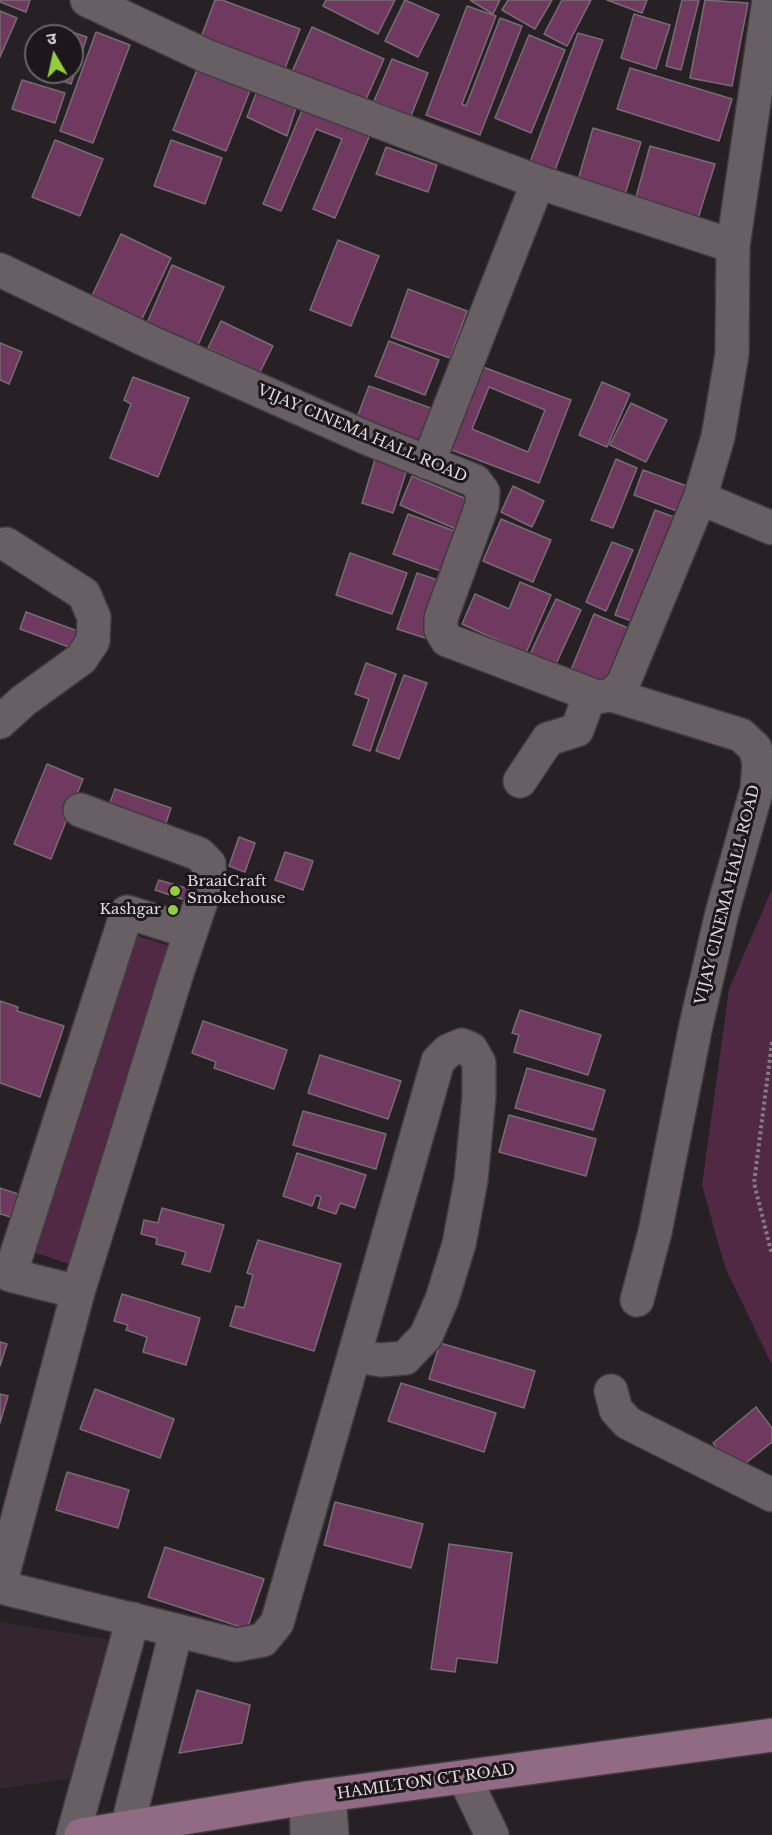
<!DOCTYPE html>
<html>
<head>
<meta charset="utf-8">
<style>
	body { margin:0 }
	#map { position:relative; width:772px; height:1835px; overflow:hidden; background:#272024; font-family:"Libre Baskerville","Noto Sans Devanagari",serif }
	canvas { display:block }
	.north { position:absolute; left:24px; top:24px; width:60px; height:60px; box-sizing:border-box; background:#1d161b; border:2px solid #6b6469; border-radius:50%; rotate:351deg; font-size:16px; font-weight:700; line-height:24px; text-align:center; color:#dfdadd }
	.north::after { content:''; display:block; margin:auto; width:21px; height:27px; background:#92cd3f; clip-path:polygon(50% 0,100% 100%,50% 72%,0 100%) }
</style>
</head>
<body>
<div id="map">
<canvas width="772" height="1835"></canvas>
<div class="north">उ</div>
</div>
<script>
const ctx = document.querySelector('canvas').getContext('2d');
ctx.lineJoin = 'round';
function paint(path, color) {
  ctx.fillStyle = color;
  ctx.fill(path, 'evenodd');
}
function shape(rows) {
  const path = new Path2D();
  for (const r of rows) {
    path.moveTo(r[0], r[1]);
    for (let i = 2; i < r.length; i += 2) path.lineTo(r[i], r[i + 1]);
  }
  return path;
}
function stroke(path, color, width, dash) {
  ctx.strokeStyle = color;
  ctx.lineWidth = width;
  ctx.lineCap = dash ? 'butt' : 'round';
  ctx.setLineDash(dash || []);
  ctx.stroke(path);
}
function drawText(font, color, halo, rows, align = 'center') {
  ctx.font = font + ' "Libre Baskerville",serif';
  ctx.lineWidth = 6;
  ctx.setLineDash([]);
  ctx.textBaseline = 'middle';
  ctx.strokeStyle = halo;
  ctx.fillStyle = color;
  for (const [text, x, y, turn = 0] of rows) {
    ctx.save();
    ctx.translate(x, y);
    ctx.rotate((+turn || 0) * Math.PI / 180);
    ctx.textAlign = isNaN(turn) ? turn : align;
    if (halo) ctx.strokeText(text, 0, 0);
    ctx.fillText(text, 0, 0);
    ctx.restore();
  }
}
const built = shape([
	[0,1622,144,1645,98,1774,0,1789]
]);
const green = shape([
	[772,889,772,1365,725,1267,702,1185,729,989],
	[132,934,173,947,75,1266,33,1252]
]);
const building = shape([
	[0,0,30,0,26,12,0,2,0,0],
	[215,0,222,0,300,29,284,71,200,40,215,0],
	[326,0,395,0,378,34,323,6,326,0],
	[405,0,439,15,418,57,385,41,405,0],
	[470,0,500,0,493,14,470,0],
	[508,0,552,0,535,29,502,10,508,0],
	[562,0,591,0,567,46,544,34,562,0],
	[607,0,647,0,642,13,607,0],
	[682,0,699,0,681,70,666,66,682,0],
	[705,0,748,3,732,86,690,78,705,0],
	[467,6,496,16,462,104,466,106,500,18,522,26,480,135,426,115,467,6],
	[0,11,17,18,0,57,0,11],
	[634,14,670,25,656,69,621,58,634,14],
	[53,26,87,37,71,84,38,72,72,72,72,36,49,36,53,26],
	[312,27,384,59,363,106,291,74,312,27],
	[96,32,130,45,93,143,60,131,96,32],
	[578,33,603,40,551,181,526,173,578,33],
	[529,35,565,50,531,133,495,118,529,35],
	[392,59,428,73,411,116,374,101,392,59],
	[200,62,253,83,226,151,173,130,200,62],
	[630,68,732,99,719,141,617,109,630,68],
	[22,80,65,93,55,123,12,109,22,80],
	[260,83,300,95,287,136,247,117,260,83],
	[305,103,372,130,335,218,313,209,342,139,316,129,281,211,263,204,305,103],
	[593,128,641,142,623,201,576,187,593,128],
	[55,140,103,159,80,216,32,197,55,140],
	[171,140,222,158,205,204,154,186,171,140],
	[650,146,715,164,695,228,633,208,650,146],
	[386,147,437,165,428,192,376,174,386,147],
	[121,234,171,258,140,323,90,300,121,234],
	[338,240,379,256,351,326,310,310,338,240],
	[172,265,224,287,198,345,147,323,172,265],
	[408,289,467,311,450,358,391,337,408,289],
	[221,321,273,346,260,372,208,348,221,321],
	[389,341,439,360,425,395,375,376,389,341],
	[0,343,22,352,9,384,0,380,0,343],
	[475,364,571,400,539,483,444,447,475,364],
	[489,387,545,410,528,452,472,429,489,387],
	[133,377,189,398,158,477,110,458,131,404,124,400,133,377],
	[602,382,630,394,607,447,579,435,602,382],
	[369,386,439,411,426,445,356,420,369,386],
	[631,403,667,420,646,462,610,445,631,403],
	[376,456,408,466,393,513,362,503,376,456],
	[616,459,637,468,613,528,591,520,616,459],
	[643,470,695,489,685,514,634,495,643,470],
	[412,476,476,503,463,532,400,505,412,476],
	[513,486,544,501,532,527,501,512,513,486],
	[655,510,682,520,643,625,615,615,655,510],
	[408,514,460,533,446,573,393,554,408,514],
	[501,519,551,540,533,582,483,561,501,519],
	[612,542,633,550,606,611,586,602,612,542],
	[350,553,407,573,392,614,336,595,350,553],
	[417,573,447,583,428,639,397,629,417,573],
	[520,582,551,595,526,653,462,624,475,594,509,609,520,582],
	[556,599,581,610,555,666,530,654,556,599],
	[26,612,91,636,85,653,20,629,26,612],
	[594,614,638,632,615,688,571,670,594,614],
	[366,663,396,674,370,751,353,745,369,699,355,694,366,663],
	[404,675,427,683,399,759,376,751,404,675],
	[47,764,83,779,51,859,14,844,47,764],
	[115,789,171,808,163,832,106,813,115,789],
	[239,837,255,843,245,872,229,866,239,837],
	[285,852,313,861,303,890,275,880,285,852],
	[159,880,196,891,191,902,155,890,159,880],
	[0,1001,18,1007,17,1011,64,1026,40,1097,0,1083,0,1001],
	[520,1010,601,1035,588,1075,514,1052,519,1035,512,1033,520,1010],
	[203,1021,287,1050,274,1089,214,1068,216,1062,192,1053,203,1021],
	[320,1055,401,1081,388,1119,308,1093,320,1055],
	[527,1068,605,1090,593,1130,515,1108,527,1068],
	[303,1111,386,1134,376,1169,293,1145,303,1111],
	[509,1115,596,1139,586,1176,499,1152,509,1115],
	[297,1153,366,1175,355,1208,340,1203,336,1214,318,1208,321,1197,316,1195,312,1206,283,1196,297,1153],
	[0,1188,18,1194,11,1217,0,1214,0,1188],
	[162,1208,224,1225,210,1272,182,1264,186,1252,156,1244,157,1238,141,1234,144,1220,158,1223,162,1208],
	[258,1240,341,1264,314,1351,230,1326,236,1306,244,1308,253,1275,247,1273,258,1240],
	[122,1294,200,1318,186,1365,143,1352,147,1337,126,1330,128,1325,114,1321,122,1294],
	[0,1342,7,1344,0,1366,0,1342],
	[440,1343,535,1371,524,1408,429,1379,440,1343],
	[401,1383,496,1413,484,1452,388,1421,401,1383],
	[95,1389,174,1419,160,1458,80,1429,95,1389],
	[0,1394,8,1396,0,1423,0,1394],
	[756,1407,772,1428,772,1442,736,1471,713,1443,756,1407],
	[67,1472,129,1490,118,1528,56,1510,67,1472],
	[335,1502,423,1524,411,1568,324,1545,335,1502],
	[449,1544,512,1553,497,1663,457,1658,455,1672,431,1669,449,1544],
	[165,1547,264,1579,247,1629,148,1597,165,1547],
	[197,1690,250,1705,242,1743,179,1753,197,1690]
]);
const path = shape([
	[772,1042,754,1183,772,1255]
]);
const minor = shape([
	[87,0,206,56,538,182,733,246],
	[0,270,150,342,369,439,475,481,483,492,482,505,441,618,441,630,447,640,597,697,612,695,741,735,755,748,759,763,757,789,722,913,696,1025,655,1232,637,1300],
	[428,463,538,182],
	[700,498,772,528],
	[612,695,623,684,700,498,718,437,732,354,733,246,769,0],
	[0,722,23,701,81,659,93,641,94,617,84,594,6,544],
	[520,781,548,739,577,730,590,695],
	[78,1292,10,1275,127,912,191,932],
	[611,1391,616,1410,628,1423,772,1495],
	[0,1585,78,1292,177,973,209,878,209,864,199,854,80,810],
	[0,1587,236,1645,263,1640,277,1623,354,1356,369,1304,438,1061,448,1051,462,1045,471,1049,479,1063,479,1097,471,1180,459,1244,442,1299,426,1336,405,1358,381,1360,354,1356],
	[464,1777,492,1835],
	[329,1795,332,1835],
	[306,1798,307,1835],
	[127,1828,176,1631],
	[73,1835,133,1619]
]);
const major = shape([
	[81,1835,306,1798,772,1735]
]);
const markers = [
	[175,891,6,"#92cd3f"],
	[173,910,6,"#92cd3f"]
];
const streetNames = [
	["VIJAY CINEMA HALL ROAD",362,434,23],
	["VIJAY CINEMA HALL ROAD",728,895,-76],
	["HAMILTON CT ROAD",426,1782,-8]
];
const poiNames = [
	["BraaiCraft",187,882],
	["Smokehouse",187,899],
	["Kashgar",161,910,"right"]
];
paint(built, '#33262f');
paint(green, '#512945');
paint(building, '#703960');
stroke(building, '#756d72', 1.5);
stroke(minor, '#413b3f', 36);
stroke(major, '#413b3f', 36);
stroke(path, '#837d80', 4, [3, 3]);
stroke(minor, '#675f64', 33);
stroke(major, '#916a84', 33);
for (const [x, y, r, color] of markers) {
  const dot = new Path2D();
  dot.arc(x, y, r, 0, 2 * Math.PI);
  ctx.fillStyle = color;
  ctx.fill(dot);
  stroke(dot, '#1d161b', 2);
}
drawText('15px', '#dfdadd', '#1d161b', streetNames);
drawText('15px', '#dfdadd', '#1d161b', poiNames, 'left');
</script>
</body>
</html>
